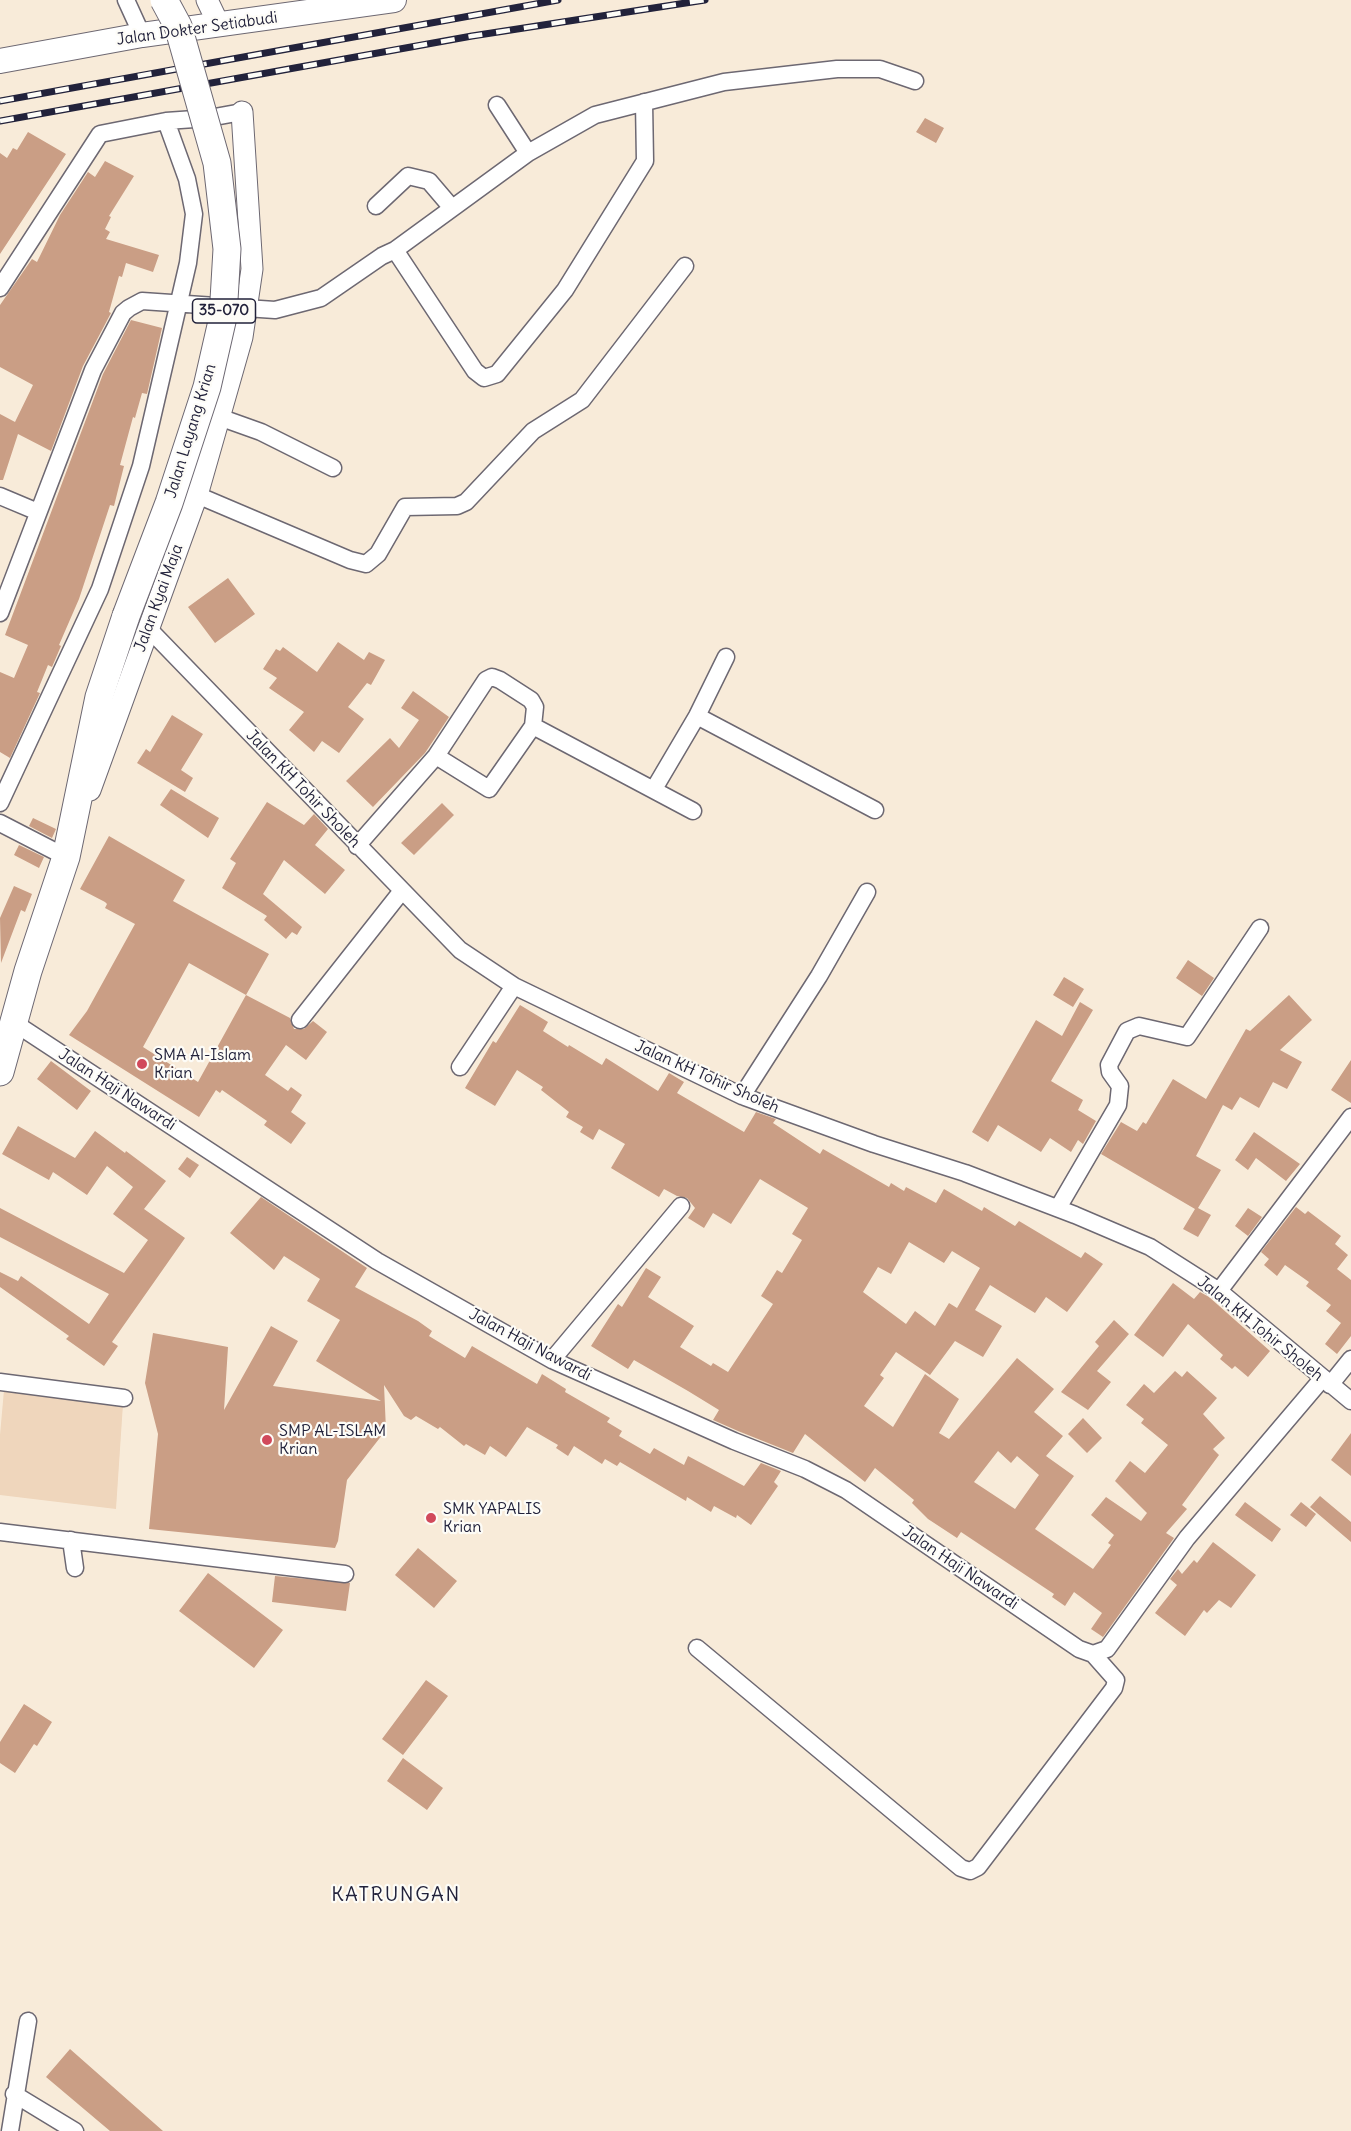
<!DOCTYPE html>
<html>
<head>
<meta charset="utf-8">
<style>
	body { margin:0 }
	canvas { display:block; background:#f8ebd9 }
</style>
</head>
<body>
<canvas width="1351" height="2131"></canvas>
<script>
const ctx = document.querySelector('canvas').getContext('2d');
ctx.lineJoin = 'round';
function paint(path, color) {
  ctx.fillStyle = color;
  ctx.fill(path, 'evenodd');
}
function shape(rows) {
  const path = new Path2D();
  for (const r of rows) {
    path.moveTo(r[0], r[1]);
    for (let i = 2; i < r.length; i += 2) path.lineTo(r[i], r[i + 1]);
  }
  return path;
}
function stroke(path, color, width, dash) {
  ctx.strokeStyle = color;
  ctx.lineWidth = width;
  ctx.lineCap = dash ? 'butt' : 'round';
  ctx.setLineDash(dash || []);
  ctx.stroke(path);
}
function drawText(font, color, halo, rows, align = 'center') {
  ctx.font = font + ' Delius,sans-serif';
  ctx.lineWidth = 4.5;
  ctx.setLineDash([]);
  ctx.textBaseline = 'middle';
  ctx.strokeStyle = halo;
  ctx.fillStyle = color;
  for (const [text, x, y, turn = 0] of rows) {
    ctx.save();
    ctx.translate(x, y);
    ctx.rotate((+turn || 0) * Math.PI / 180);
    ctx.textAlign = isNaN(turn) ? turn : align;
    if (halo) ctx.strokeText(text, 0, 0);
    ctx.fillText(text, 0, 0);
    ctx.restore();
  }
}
const built = shape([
	[4,1390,123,1404,116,1509,0,1495,0,1435]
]);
const building = shape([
	[925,118,944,128,936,143,916,132],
	[28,132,66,154,0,254,0,153,7,158,13,148,17,150],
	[105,161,134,176,109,216,111,217,105,229,110,232,106,239,159,255,153,272,126,263,122,277,119,276,109,312,111,313,83,366,51,451,18,434,3,480,0,480,0,414,15,422,33,385,0,367,0,305,32,259,37,262,60,215,88,172,95,177],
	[131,320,162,328,147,394,142,393,135,418,133,417,120,465,124,466,114,506,110,505,79,599,59,645,61,646,52,667,48,665,37,692,40,693,10,758,0,752,0,672,14,678,28,645,5,635,103,374],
	[228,578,255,614,215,643,188,607],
	[338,642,364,660,369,652,385,660,371,685,367,683,348,707,364,719,339,753,322,741,314,752,289,730,304,712,269,688,277,678,263,669,276,649,280,651,283,647,317,672],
	[413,691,449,717,425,753,373,807,346,781,390,738,399,748,419,720,401,708],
	[172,715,203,734,181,770,193,778,185,792,137,763,146,749,150,752],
	[171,789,219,818,208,838,160,805],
	[267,802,304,825,314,814,328,829,315,845,345,870,325,894,284,860,263,894,302,927,297,935,292,932,286,939,264,920,267,916,222,888,236,863,230,859],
	[442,803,454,815,414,855,401,843],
	[33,818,56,829,52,838,29,826],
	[109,836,185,880,173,901,269,954,246,995,290,1018,294,1029,304,1029,313,1021,327,1032,306,1060,286,1045,265,1075,288,1091,291,1087,302,1095,291,1112,306,1123,291,1144,264,1125,267,1121,222,1090,220,1093,216,1090,199,1117,69,1035,87,1011,135,924,105,908,107,904,105,902,80,889],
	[189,963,246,995,198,1082,143,1047],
	[19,845,44,857,39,868,14,855],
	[14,886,32,894,25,912,21,910,1,963,0,918],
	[1188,960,1214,978,1202,996,1176,978],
	[1064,977,1084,989,1073,1007,1053,995],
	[1289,995,1312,1020,1280,1050,1302,1062,1287,1089,1273,1082,1259,1108,1240,1097,1232,1110,1223,1105,1196,1156,1221,1170,1198,1208,1211,1215,1198,1237,1183,1229,1195,1209,1101,1154,1121,1122,1137,1131,1143,1122,1146,1124,1173,1079,1206,1099,1246,1029,1250,1031],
	[1080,1002,1093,1010,1051,1081,1083,1100,1078,1110,1096,1121,1083,1144,1078,1140,1071,1152,1050,1138,1041,1152,998,1125,988,1142,972,1132,1036,1020,1062,1036],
	[520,1005,548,1022,543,1031,568,1047,569,1045,602,1065,606,1058,658,1091,669,1073,684,1082,677,1093,744,1132,756,1112,776,1119,773,1123,820,1154,823,1149,889,1187,891,1183,904,1191,906,1187,936,1203,944,1189,982,1211,984,1207,1015,1226,1019,1221,1081,1258,1085,1252,1103,1264,1067,1312,1046,1297,1035,1313,990,1285,975,1310,1002,1326,983,1357,955,1341,930,1375,896,1352,880,1375,884,1378,864,1406,893,1427,925,1374,959,1399,939,1433,949,1439,1017,1358,1054,1389,1034,1412,1063,1436,1046,1456,1074,1476,1035,1529,1093,1569,1111,1545,1108,1543,1114,1535,1091,1515,1106,1497,1141,1521,1147,1513,1115,1481,1130,1461,1145,1473,1168,1445,1141,1423,1144,1419,1126,1405,1144,1384,1154,1393,1175,1371,1182,1377,1187,1371,1217,1398,1203,1414,1225,1438,1213,1449,1219,1455,1182,1505,1187,1509,1166,1533,1174,1538,1103,1637,1091,1629,1102,1613,1074,1592,1065,1606,1052,1597,1054,1594,961,1532,957,1538,928,1519,912,1503,914,1500,875,1468,865,1482,805,1434,793,1453,738,1431,713,1420,719,1410,688,1391,634,1360,628,1369,591,1346,618,1304,622,1307,646,1268,661,1277,648,1297,694,1326,680,1347,711,1366,713,1363,728,1372,773,1304,761,1296,777,1270,782,1273,802,1240,792,1234,808,1208,760,1179,731,1224,713,1213,704,1228,688,1218,695,1208,687,1198,677,1196,664,1189,659,1197,611,1168,625,1144,599,1129,593,1140,580,1132,583,1127,566,1117,569,1112,541,1090,543,1087,517,1070,495,1106,465,1088,493,1041,496,1043],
	[909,1242,944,1263,952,1251,980,1268,957,1308,949,1303,935,1326,915,1311,906,1324,863,1292,878,1267,891,1274],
	[998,1451,1011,1463,1017,1456,1039,1475,1015,1509,974,1482],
	[1351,1060,1351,1103,1331,1090],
	[51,1061,91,1091,77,1110,37,1079],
	[18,1126,75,1158,95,1131,125,1153,126,1151,166,1181,144,1209,185,1238,112,1342,118,1346,104,1366,66,1339,69,1336,0,1287,0,1272,18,1281,21,1276,89,1324,109,1294,0,1237,0,1208,124,1273,148,1240,113,1214,133,1187,107,1166,87,1195,53,1172,49,1180,2,1154],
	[1254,1132,1300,1164,1286,1181,1256,1158,1248,1170,1235,1160],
	[187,1157,199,1165,190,1178,178,1169],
	[261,1197,367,1268,355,1287,418,1321,432,1331,429,1336,465,1358,472,1346,537,1384,542,1374,566,1389,565,1392,610,1418,607,1422,622,1431,619,1436,650,1454,654,1448,684,1465,688,1456,744,1486,761,1463,781,1471,774,1482,778,1486,751,1525,737,1515,736,1518,714,1506,711,1512,687,1497,686,1501,620,1462,617,1466,605,1459,602,1464,574,1446,568,1456,556,1448,558,1445,527,1427,506,1457,490,1446,485,1455,466,1444,464,1446,440,1427,438,1429,416,1416,411,1420,404,1416,384,1385,386,1430,347,1480,338,1541,335,1548,149,1529,158,1434,145,1383,153,1333,228,1347,224,1410,271,1326,298,1341,273,1386,381,1401,316,1361,340,1320,307,1301,320,1279,284,1256,274,1270,230,1233],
	[1296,1207,1305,1214,1308,1211,1341,1236,1335,1244,1348,1255,1337,1269,1351,1280,1351,1336,1337,1354,1325,1344,1341,1323,1326,1311,1331,1305,1306,1286,1309,1282,1285,1265,1277,1276,1264,1265,1269,1259,1261,1252],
	[1248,1208,1262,1217,1248,1236,1235,1226],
	[1173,1283,1194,1299,1200,1292,1209,1297,1270,1351,1248,1377,1235,1366,1232,1369,1220,1359,1223,1355,1188,1324,1163,1357,1134,1335],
	[1114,1320,1129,1334,1097,1371,1111,1382,1088,1410,1061,1392,1099,1346,1095,1342],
	[1083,1418,1102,1438,1087,1453,1068,1434],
	[1351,1433,1351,1476,1331,1460],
	[1320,1496,1351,1522,1351,1542,1310,1507],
	[1245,1502,1281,1529,1272,1542,1235,1515],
	[1301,1502,1316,1514,1306,1527,1290,1515],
	[1213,1542,1256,1575,1231,1608,1219,1600,1207,1613,1204,1610,1185,1636,1155,1613,1177,1585,1170,1579,1178,1569,1182,1574,1194,1560,1197,1563],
	[418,1548,457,1581,434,1608,395,1575],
	[208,1573,283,1630,254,1668,179,1611],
	[275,1576,350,1583,346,1611,272,1602],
	[426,1680,448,1696,403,1755,382,1739],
	[24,1704,52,1722,37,1746,34,1744,15,1773,0,1763,0,1742],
	[403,1758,443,1788,427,1810,387,1781],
	[70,2049,163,2131,110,2131,46,2077]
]);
const minor = shape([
	[126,0,142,35],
	[497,105,528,153],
	[376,206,408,176,429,181,452,208],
	[395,250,475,371,484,378,497,374,565,290,645,161,644,102],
	[0,288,100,134,166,121,209,118,242,112],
	[219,417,261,432,333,468],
	[197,495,350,560,366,564,378,554,405,507,457,506,466,502,533,431,582,400,685,266],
	[0,496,38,512],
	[0,613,93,370,123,313,129,308,142,301,275,310,321,298,382,256,395,250,528,153,595,115,724,82,837,69,880,69,915,81],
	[147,627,460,950,514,986,742,1096,874,1144,965,1173,1075,1215,1150,1247,1219,1291,1351,1401],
	[697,716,875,810],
	[436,756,489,789,533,726,693,811],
	[654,789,697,716,726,657],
	[0,803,100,589,141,466,188,263,194,214,187,179,166,121],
	[0,823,66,857],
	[357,846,436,756,486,680,492,677,500,680,531,700,535,707,533,726],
	[300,1020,401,892],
	[13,1022,377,1261,552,1360,734,1441,805,1469,846,1490,1079,1649,1093,1654,1116,1680,1114,1688,978,1867,970,1871,961,1868,697,1648],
	[460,1067,514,986],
	[742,1096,819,976,867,892],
	[1058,1208,1118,1105,1120,1086,1110,1072,1109,1065,1127,1031,1139,1026,1187,1037,1260,928],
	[1219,1291,1351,1117],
	[552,1360,681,1206],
	[0,1382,124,1398],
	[1330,1385,1351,1359],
	[0,1532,345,1574],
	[71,1540,75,1568],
	[1093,1654,1107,1649,1187,1538,1322,1379],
	[14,2094,75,2131],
	[10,2131,28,2021]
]);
const tertiary = shape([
	[207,0,219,25],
	[90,790,197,495,242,337,252,269,242,112]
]);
const secondary = shape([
	[0,61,142,35,394,0]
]);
const primary = shape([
	[0,1072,28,971,66,857,99,697,126,616]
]);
const rail = shape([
	[0,101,558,0],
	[0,121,472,36,705,0]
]);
const primaryBridge = shape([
	[126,616,169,503,207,387,223,317,227,249,217,163,178,26,164,0]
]);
const markers = [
	[142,1064,6,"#d1495b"],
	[267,1440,6,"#d1495b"],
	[431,1518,6,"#d1495b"]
];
const shields = [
	[224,311,63]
];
const shieldNames = [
	["35-070",224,311]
];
const streetNames = [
	["Jalan Dokter Setiabudi",197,29,-8],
	["Jalan Layang Krian",191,431,-73],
	["Jalan Kyai Maja",159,598,-70],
	["Jalan KH Tohir Sholeh",303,789,46],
	["Jalan KH Tohir Sholeh",707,1077,24],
	["Jalan Haji Nawardi",117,1090,33],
	["Jalan KH Tohir Sholeh",1260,1329,39],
	["Jalan Haji Nawardi",530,1345,28],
	["Jalan Haji Nawardi",960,1568,34]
];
const poiNames = [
	["SMA Al-Islam",154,1055],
	["Krian",154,1073],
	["SMP AL-ISLAM",279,1431],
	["Krian",279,1449],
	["SMK YAPALIS",443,1509],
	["Krian",443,1527]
];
const quarterNames = [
	["KATRUNGAN",396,1895]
];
paint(built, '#efd6bc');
paint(building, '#ca9e85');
stroke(minor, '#6d6872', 19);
stroke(tertiary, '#6d6872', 23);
stroke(secondary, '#6d6872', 26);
stroke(primary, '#6d6872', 29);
stroke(minor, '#fff', 16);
stroke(tertiary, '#fff', 21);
stroke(secondary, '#fff', 24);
stroke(primary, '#fff', 27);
stroke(rail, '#22223b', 7);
stroke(rail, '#fdfcf7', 4.5, [14]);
stroke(primaryBridge, '#6d6872', 29, []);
stroke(primaryBridge, '#fff', 27);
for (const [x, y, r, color] of markers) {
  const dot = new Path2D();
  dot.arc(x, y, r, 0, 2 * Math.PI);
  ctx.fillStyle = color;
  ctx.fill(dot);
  stroke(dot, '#fdfcf7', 2);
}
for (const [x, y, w] of shields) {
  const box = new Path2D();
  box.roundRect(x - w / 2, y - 12, w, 24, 4.5);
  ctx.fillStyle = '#fdfcf7';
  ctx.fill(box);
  stroke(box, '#22223b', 1.5);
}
drawText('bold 15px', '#22223b', null, shieldNames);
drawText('16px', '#22223b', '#fdfcf7', streetNames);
drawText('16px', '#22223b', '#fdfcf7', poiNames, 'left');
ctx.letterSpacing = '1.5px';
drawText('20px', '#22223b', '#fdfcf7', quarterNames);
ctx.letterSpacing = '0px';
</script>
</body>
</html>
